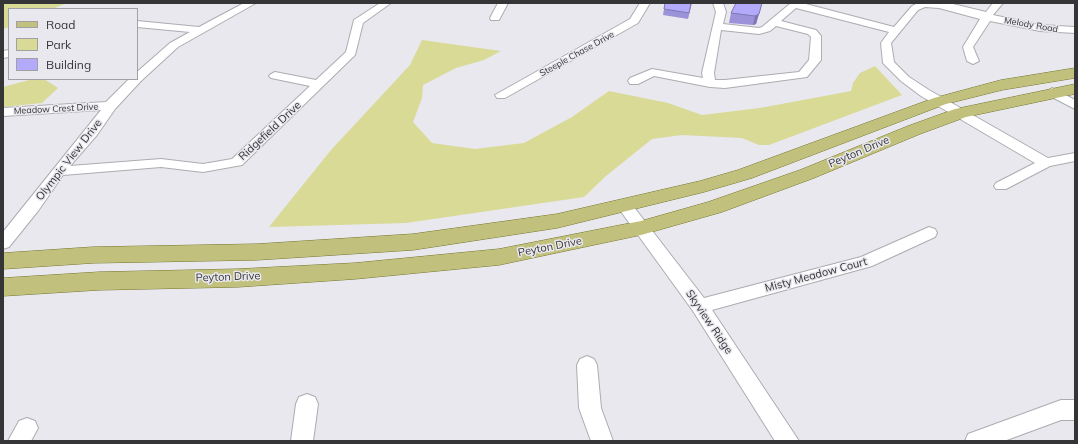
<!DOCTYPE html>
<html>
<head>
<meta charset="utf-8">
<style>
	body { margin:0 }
	#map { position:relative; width:1078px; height:444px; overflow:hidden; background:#e9e8ee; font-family:Mulish,sans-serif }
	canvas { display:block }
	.frame { position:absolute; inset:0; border:4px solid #353537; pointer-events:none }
	.legend { position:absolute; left:8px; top:8px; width:130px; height:72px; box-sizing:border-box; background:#e9e8ee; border:1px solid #a1a0a5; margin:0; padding:5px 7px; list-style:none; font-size:12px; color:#353537 }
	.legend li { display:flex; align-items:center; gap:8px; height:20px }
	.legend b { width:20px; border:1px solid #a1a0a5 }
</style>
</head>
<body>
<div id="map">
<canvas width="1078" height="444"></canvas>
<div class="frame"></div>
<ul class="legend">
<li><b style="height:5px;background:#c1c17d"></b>Road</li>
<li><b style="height:11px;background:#d8da96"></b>Park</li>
<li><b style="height:11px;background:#b4aafc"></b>Building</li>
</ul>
</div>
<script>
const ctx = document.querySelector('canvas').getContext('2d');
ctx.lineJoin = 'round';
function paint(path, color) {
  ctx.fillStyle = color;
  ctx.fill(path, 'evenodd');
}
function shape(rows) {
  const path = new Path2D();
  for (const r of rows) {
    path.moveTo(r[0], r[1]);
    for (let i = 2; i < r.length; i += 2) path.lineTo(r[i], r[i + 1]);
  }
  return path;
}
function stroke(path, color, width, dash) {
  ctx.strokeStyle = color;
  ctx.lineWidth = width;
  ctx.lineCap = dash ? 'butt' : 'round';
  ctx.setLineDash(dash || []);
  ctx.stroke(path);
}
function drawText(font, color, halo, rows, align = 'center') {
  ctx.font = font + ' Mulish,sans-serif';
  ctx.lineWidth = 3;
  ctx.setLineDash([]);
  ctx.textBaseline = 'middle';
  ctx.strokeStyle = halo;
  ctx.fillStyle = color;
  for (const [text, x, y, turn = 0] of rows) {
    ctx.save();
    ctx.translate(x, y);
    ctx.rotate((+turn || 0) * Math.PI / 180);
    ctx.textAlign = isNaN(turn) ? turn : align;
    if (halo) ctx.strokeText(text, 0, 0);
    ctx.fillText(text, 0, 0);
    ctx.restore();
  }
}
const green = shape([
	[3,3,67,3,52,9,9,9,9,27,3,29],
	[422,40,501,51,484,60,456,68,423,85,422,98,413,122,432,143,475,149,524,143,572,117,609,91,668,103,702,115,760,108,851,91,853,83,860,73,875,66,902,95,769,145,759,145,742,138,682,135,652,139,606,176,584,197,406,223,269,227,331,150,410,65],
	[33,79,44,79,58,88,42,103,3,107,3,87]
]);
const minor = shape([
	[244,3,256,3,178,47,141,81,115,109,97,135,70,166,161,159,203,164,232,159,310,86,271,78,269,76,271,74,275,72,316,80,346,52,354,20,380,3,391,3,363,23,355,55,242,165,203,172,161,167,63,175,38,211,9,247,3,249,3,232,101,110,3,116,3,108,106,102,129,79,137,79,137,72,170,43,190,32,137,27,137,21,199,27,244,3],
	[498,3,508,3,499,20,491,20,490,18,498,3],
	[640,3,650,3,638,23,505,98,497,98,495,95,630,19,640,3],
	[713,3,723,3,726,12,723,24,759,28,762,27,791,3,802,3,894,27,912,6,918,3,949,3,986,12,993,3,1003,3,993,15,1040,25,1075,27,1075,33,1040,31,990,21,973,47,979,61,973,64,967,61,963,47,980,19,939,8,925,7,918,10,891,43,894,62,909,77,929,90,1048,158,1075,153,1075,161,1050,166,1006,189,996,189,994,186,996,183,1035,163,921,96,901,81,883,63,881,43,889,32,796,8,781,21,816,30,821,36,821,60,807,77,725,88,710,87,654,76,638,84,630,84,628,81,630,78,652,69,703,78,702,73,716,12,713,3],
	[776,26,808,34,811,37,809,60,799,72,725,80,715,80,714,73,721,30,759,34,770,31,776,26],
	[9,50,9,57,3,58,3,51,9,50],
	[1052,88,1075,100,1075,109,1048,95,1046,92,1052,88],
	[625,201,630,202,704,298,861,257,929,227,935,229,937,233,935,237,872,266,712,310,799,441,775,441,693,311,617,206,620,202,625,201],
	[587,356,594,359,597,365,601,408,613,441,591,441,579,408,577,365,580,359,587,356],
	[307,394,315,397,318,404,313,441,291,441,296,404,299,397,307,394],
	[1061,400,1075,400,1075,420,1061,420,1004,441,965,441,968,434,1061,400],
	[27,418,35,421,38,428,31,441,8,441,19,421,27,418]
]);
const major = shape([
	[1075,68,1075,78,1002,90,946,104,752,178,704,192,557,228,413,250,257,260,93,263,3,269,3,253,93,247,257,244,413,234,557,214,700,181,738,170,934,98,1001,80,1075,68],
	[1075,84,1075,94,966,117,920,134,814,178,722,212,641,235,499,265,355,279,238,287,99,290,3,296,3,278,99,272,238,269,355,263,499,249,641,221,708,202,800,170,908,126,955,109,1075,84]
]);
const wall = shape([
	[665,3,692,3,688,19,663,15],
	[762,3,756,24,753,25,729,23,731,13]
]);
const shadedWall = shape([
	[762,3,756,24,753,25,755,16]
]);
const building = shape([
	[665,3,691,3,689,13,664,9,665,3],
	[736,3,762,3,759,14,755,16,731,13,736,3]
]);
const farStreetnames = [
	["Melody Road",1031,25,10],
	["Steeple Chase Drive",577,54,-29],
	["Meadow Crest Drive",56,109,-3]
];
const streetNames = [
	["Ridgefield Drive",270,131,-43],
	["Peyton Drive",859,152,-23],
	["Olympic View Drive",69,160,-52],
	["Peyton Drive",550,247,-11],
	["Misty Meadow Court",816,275,-15],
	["Peyton Drive",228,277,-2],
	["Skyview Ridge",709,322,56]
];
paint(green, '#d8da96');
stroke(minor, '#acacb1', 2);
stroke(major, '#75752c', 1);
paint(minor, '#fff');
paint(major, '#c1c17d');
paint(wall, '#9b92d9');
paint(shadedWall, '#7e77b0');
paint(building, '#b4aafc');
stroke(building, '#7e77b0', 1);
drawText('9px', '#353537', '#e9e8ee', farStreetnames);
drawText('11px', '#353537', '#e9e8ee', streetNames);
</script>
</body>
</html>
